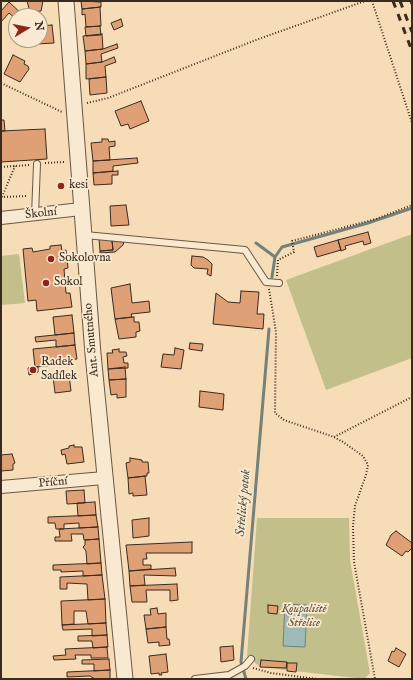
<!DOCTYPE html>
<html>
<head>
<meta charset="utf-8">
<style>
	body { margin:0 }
	#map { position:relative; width:413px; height:680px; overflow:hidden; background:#f6ddb7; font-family:"IM FELL English",serif }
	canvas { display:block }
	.frame { position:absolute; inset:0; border:2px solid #3a2b1f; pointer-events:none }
	.north { position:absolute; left:8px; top:8px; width:40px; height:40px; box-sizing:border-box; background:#f9e9d0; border:1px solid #ad9d89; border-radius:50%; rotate:80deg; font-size:11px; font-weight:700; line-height:16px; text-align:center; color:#3a2b1f }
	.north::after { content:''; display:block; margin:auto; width:14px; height:18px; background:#8f2418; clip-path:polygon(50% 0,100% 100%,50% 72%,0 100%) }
</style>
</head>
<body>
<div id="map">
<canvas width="413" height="680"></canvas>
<div class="frame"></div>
<div class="north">N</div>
</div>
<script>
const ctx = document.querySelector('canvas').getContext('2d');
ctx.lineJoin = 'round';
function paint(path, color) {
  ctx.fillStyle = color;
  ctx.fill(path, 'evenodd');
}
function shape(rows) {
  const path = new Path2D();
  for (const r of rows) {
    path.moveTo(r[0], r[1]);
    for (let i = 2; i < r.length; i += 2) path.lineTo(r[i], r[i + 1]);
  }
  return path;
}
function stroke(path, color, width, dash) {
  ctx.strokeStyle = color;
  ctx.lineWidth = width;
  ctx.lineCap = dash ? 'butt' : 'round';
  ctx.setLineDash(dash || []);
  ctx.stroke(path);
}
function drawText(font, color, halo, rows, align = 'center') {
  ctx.font = font + ' "IM FELL English",serif';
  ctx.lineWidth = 3.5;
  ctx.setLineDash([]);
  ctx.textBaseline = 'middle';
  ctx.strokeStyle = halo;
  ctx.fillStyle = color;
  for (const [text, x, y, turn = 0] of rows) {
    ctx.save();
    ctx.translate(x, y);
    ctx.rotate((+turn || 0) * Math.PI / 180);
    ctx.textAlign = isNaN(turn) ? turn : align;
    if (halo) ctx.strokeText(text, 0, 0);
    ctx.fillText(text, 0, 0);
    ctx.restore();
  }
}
const green = shape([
	[412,234,412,358,326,390,286,280],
	[19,254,25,303,1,305,1,256],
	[257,518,349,518,350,560,370,673,364,679,260,667,247,656]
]);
const water = shape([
	[285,604,307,605,305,647,283,646,285,604]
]);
const stream = shape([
	[256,243,275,257,272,277],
	[275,257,282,247,368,223,412,208],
	[246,679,241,662,269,329]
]);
const building = shape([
	[27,1,43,1,41,11,30,12,27,1],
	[81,1,101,2,101,7,82,9,81,1],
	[9,2,24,16,16,16,16,19,9,13,1,22,1,11,9,2],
	[100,7,101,26,86,27,85,14,82,15,82,9,100,7],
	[121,19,123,26,114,30,111,23,121,19],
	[52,25,54,43,37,44,37,40,40,40,40,26,52,25],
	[100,26,101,35,86,36,85,27,100,26],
	[102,34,103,49,85,51,83,36,102,34],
	[117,44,118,48,101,54,102,62,86,64,85,51,103,49,117,44],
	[13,55,25,61,24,64,28,66,29,69,20,82,4,74,13,55],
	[114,57,116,62,105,66,106,77,86,79,86,64,102,62,114,57],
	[106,77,107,93,90,95,89,79,106,77],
	[141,101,149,121,130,129,128,124,121,126,115,111,141,101],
	[1,120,4,120,5,131,1,131,1,120],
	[45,129,47,159,1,162,1,131,45,129],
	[102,139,108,139,109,142,115,141,115,146,109,147,110,160,93,161,91,143,102,142,102,139],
	[137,158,138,163,113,166,113,171,93,173,93,161,137,158],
	[118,171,118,175,112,175,112,184,94,185,93,173,118,171],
	[126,205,129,225,111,226,110,206,126,205],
	[368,232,371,243,364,245,363,241,345,246,346,249,341,251,338,240,368,232],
	[99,239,112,241,113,250,100,251,99,239],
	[338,240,341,250,317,257,314,247,338,240],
	[112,241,124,242,123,245,115,252,100,253,100,251,113,250,112,241],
	[61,245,62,251,66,250,68,268,64,269,66,293,70,293,72,307,37,311,36,300,28,301,23,249,32,248,33,252,50,249,50,246,61,245],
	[192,256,203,257,208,260,212,264,211,276,207,274,208,269,194,268,191,265,192,256],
	[130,284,132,303,149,301,150,312,131,314,132,317,115,319,111,288,130,284],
	[241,291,259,292,257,314,264,314,263,329,213,324,216,293,228,302,240,303,241,291],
	[72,315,74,333,55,335,53,317,72,315],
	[134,317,134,322,139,322,140,331,136,332,136,337,119,339,115,319,134,317],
	[74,333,75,345,56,347,56,340,36,342,35,337,74,333],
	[190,343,203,344,202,351,189,349,190,343],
	[75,345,77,359,58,361,58,365,35,367,33,349,75,345],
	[175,348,184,350,181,369,161,367,163,354,174,355,175,348],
	[119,349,119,352,126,352,127,356,123,357,124,363,128,363,128,368,108,369,107,353,113,353,112,350,119,349],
	[35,367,38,367,38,372,29,375,28,368,35,367],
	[125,367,126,379,109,380,108,369,125,367],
	[69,375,71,391,55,393,53,376,69,375],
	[126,379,126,397,117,398,117,394,111,395,109,380,126,379],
	[200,391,224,394,223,410,199,407,200,391],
	[74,445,74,447,82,447,84,462,67,464,65,454,62,455,61,450,69,448,69,446,74,445],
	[12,454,15,463,13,464,13,470,1,471,1,455,12,454],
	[130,458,142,460,142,462,148,462,149,473,147,473,147,476,128,478,126,463,130,462,130,458],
	[145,476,147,495,133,496,133,493,129,494,128,478,145,476],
	[84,490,85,503,67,504,66,491,84,490],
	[95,502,96,515,78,516,77,503,95,502],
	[96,515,98,527,79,528,79,523,64,524,64,529,56,529,55,523,48,523,48,517,96,515],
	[149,518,149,536,133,538,132,520,149,518],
	[98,527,99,539,84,540,83,534,71,534,72,541,55,541,55,537,60,537,59,529,98,527],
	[396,531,412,543,412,548,408,552,406,551,402,556,386,545,391,535,396,531],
	[99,539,101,563,87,564,86,551,83,547,85,545,85,540,99,539],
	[192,542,192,553,146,553,147,559,143,559,143,565,151,565,151,569,129,571,126,545,192,542],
	[101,563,102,575,83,576,83,571,61,572,61,570,53,570,53,565,101,563],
	[175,568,176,576,144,575,145,585,130,586,129,571,175,568],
	[102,575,105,599,88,600,87,584,67,583,67,589,60,589,60,577,102,575],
	[177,584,178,600,170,601,170,590,146,590,147,602,132,602,130,586,177,584],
	[105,599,106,623,88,624,86,611,74,611,74,624,62,625,61,601,105,599],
	[268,605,278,606,277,614,268,613,268,605],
	[157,608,158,614,166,613,166,627,146,629,144,615,151,615,150,609,157,608],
	[106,623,107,635,92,636,92,629,63,630,62,625,106,623],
	[166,627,167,639,169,639,170,645,159,646,159,642,148,643,146,629,166,627],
	[107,635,108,647,93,648,92,641,78,641,78,636,107,635],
	[233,646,234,660,221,662,220,647,233,646],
	[107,647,108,658,91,658,91,655,75,655,76,659,54,660,53,656,66,655,65,649,107,647],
	[396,648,406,654,399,667,388,661,392,651,394,652,396,648],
	[166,654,168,672,161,673,162,675,159,675,159,673,151,674,149,656,166,654],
	[109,659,110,670,94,671,94,664,82,664,82,660,109,659],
	[261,660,287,662,286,668,260,667,261,660],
	[287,663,297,663,296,672,287,671,287,663],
	[110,670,110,679,95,679,90,676,67,677,67,672,110,670]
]);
const path = shape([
	[372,1,412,123],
	[1,83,62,112],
	[87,103,108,98,256,40,365,1],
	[45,163,64,162],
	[1,167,29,165],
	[1,197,28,196],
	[2,197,15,166],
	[277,276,278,260,294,252,292,241,376,219,412,205],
	[269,289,276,332,275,413,284,420,334,437,343,442,363,456,368,465,366,475,355,506,353,526,354,562,375,679],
	[334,437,412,397],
	[253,668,271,673,317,679]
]);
const service = shape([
	[35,215,37,164],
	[85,235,245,250,266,282,279,283],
	[195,679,229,675,245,666,251,659]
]);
const minor = shape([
	[1,218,81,209],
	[1,487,104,478]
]);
const tertiary = shape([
	[66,1,93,354,125,679]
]);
const rail = shape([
	[393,1,412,51],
	[400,1,412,32],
	[411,1,412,4]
]);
const markers = [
	[61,186,4,"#8f2418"],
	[51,259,4,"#8f2418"],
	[46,283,4,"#8f2418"],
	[33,370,4,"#8f2418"]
];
const poiNames = [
	["kesi",69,186],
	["Sokolovna",59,259],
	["Sokol",54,283],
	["Radek",41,363],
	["Sadílek",41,377]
];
const streetNames = [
	["Školní",41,214,-7],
	["Ant. Smutného",92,340,-95],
	["Příční",53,483,-5]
];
const parkNames = [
	["Koupaliště",304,610],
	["Střelice",304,624]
];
const waterNames = [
	["Střelický potok",244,503,-85]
];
paint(green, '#c2bf8a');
paint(water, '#9ebab6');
stroke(water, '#76817a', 1);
stroke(stream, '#76817a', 3);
paint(building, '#e0a076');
stroke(building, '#3a2b1f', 1);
stroke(service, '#695845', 8);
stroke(minor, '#695845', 14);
stroke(tertiary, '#695845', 17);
stroke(path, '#3a2b1f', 2, [1, 2]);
stroke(service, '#f9e9d0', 6);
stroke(minor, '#f9e9d0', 12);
stroke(tertiary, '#f9e9d0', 15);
stroke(rail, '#3a2b1f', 3, [7, 7]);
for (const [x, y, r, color] of markers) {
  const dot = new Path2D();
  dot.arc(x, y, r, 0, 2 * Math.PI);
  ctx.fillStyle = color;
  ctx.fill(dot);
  stroke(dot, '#f9e9d0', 1.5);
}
drawText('12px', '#3a2b1f', '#f9e9d0', poiNames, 'left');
drawText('12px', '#3a2b1f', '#f9e9d0', streetNames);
drawText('italic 12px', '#5c503a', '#f9e9d0', parkNames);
drawText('italic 13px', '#534f45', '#f9e9d0', waterNames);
</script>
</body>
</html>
